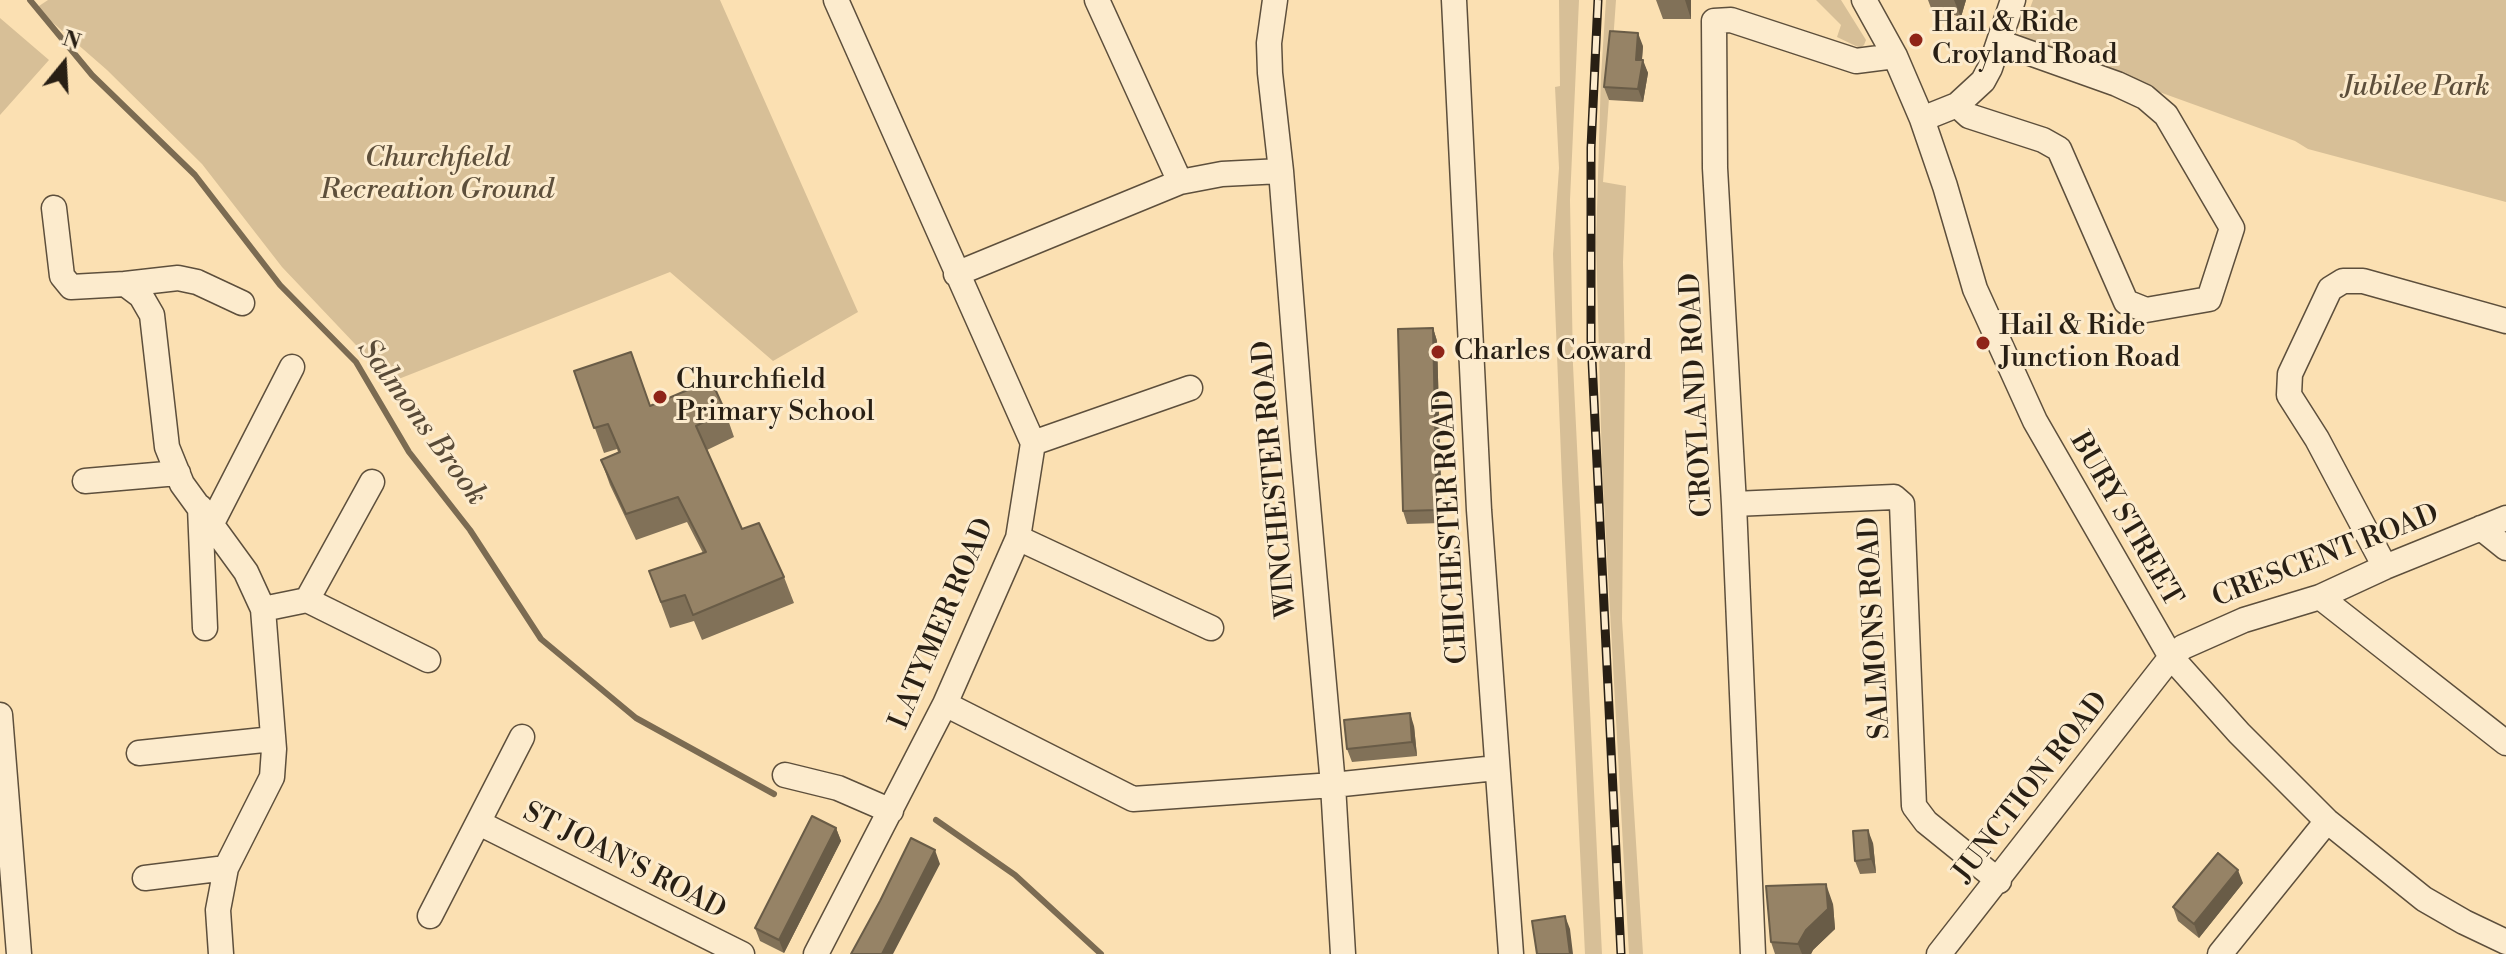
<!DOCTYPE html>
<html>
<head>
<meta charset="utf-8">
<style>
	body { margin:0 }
	#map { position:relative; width:2506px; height:954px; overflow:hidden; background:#fbe0b2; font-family:"Libre Bodoni",serif }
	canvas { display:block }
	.north { position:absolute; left:24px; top:24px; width:80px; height:80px; -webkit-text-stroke:6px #fcebcd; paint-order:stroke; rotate:18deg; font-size:22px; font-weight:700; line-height:32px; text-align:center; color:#281f14 }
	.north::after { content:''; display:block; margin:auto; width:28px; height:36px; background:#281f14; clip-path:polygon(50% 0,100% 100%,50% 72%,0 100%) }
</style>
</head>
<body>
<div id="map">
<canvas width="2506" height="954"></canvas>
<div class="north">N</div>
</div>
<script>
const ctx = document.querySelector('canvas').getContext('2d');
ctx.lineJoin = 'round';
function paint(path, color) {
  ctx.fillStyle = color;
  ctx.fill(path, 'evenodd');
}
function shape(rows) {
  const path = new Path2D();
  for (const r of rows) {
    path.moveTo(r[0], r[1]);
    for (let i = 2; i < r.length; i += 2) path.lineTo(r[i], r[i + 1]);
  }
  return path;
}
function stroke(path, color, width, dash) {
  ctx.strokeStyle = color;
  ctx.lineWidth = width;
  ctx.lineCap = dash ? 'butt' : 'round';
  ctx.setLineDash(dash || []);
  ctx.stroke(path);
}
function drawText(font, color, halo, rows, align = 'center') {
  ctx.font = font + ' "Libre Bodoni",serif';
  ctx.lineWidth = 6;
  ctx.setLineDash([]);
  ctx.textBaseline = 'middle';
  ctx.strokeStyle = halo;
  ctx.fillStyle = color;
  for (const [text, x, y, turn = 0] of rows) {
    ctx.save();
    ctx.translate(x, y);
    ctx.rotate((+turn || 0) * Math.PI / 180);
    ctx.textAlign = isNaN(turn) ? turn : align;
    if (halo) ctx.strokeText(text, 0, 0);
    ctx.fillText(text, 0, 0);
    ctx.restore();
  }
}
const green = shape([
	[48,0,720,0,858,312,773,361,670,272,391,382,282,267,202,164,107,70,36,8],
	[1559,0,1579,0,1570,200,1573,365,1602,954,1585,954,1562,481,1553,254,1559,168,1555,87,1560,86],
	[1606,0,1616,0,1603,182,1626,186,1623,262,1625,365,1622,619,1643,954,1629,954,1602,466,1596,242,1601,76],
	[1816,0,1841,0,1866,40,1864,45,1860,48,1837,37,1841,25],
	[2033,0,2506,0,2506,202,2308,149,2295,141,2018,41],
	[0,18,49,60,0,115]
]);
const stream = shape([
	[30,0,92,75,195,175,280,285,356,362,409,452,470,530,541,639,636,718,774,794],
	[936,820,1015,875,1101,954]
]);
const minor = shape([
	[1097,0,1180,182],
	[1275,0,1269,43,1270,73,1281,171,1303,449,1333,785,1343,954],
	[1454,0,1479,510,1511,954],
	[1864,0,1895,56,1922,119,1945,186,1975,289,2035,421,2171,657,2239,733,2327,821,2424,899,2464,922,2506,942],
	[1957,105,1969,116,2043,140,2059,149,2126,302,2146,310,2209,299,2232,228,2166,115,2145,97,2117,84,1999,42],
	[1922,119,1957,105,1983,81,1990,68,2013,0],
	[54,208,62,276,71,287,125,284,141,296,152,315,167,447,182,484,246,572,263,609,274,749,272,777,226,868,218,910,221,954],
	[956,274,1180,182,1222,174,1281,171],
	[125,284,178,278,197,282,242,303],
	[1033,443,1190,388],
	[85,481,178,473],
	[1734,504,1894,497,1902,504,1914,806,1926,822,1999,881],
	[200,507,205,628],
	[212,523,292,367],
	[2481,528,2506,548],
	[1018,538,1211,628],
	[2385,567,2317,439,2289,395,2290,374,2330,289,2343,281,2363,281,2506,321],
	[2320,597,2506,743],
	[307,600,372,482],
	[263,609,307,600,428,660],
	[945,704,1133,799,1333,785,1496,768],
	[0,715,19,954],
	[139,753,273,739],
	[785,775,838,788,891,811],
	[479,823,742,954],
	[145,878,226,868],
	[430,916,522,737],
	[816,954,945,704,1018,538,1033,443,836,0],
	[1753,954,1734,504,1715,168,1714,21,1731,20,1856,61,1895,56],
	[1939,954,2171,657,2183,647,2244,620,2320,597,2385,567,2506,518],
	[2220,954,2327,821]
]);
const rail = shape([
	[1598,0,1591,148,1591,340,1621,954]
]);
const wall = shape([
	[1656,0,1691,0,1691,19,1663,19],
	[1928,0,1966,0,1961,17,1931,8],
	[1643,46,1642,60,1648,73,1643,102,1609,100,1604,87],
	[1433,328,1437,341,1442,523,1407,524,1403,511],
	[574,371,650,406,725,411,734,437,707,450,742,529,784,577,794,603,702,640,694,621,670,628,649,571,703,553,687,522,636,540,610,485,601,460,618,452,617,449,604,453],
	[1414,726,1417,756,1352,762,1347,749],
	[836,828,841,841,784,953,760,941,755,928],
	[1873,843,1876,873,1860,874,1855,861],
	[2243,883,2199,938,2178,921,2173,907],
	[1833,904,1835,929,1813,950,1811,954,1775,954,1771,942]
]);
const shadedWall = shape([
	[1685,0,1691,0,1691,19],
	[1954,0,1966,0,1961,17],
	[1638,33,1643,46,1641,70,1643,60,1648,73,1643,102,1638,89,1636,60],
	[1433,328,1437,341,1442,523,1437,510],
	[1410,713,1414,726,1417,756,1412,742],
	[836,828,841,841,784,953,779,940],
	[1868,830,1873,843,1876,873,1871,859],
	[935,850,940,864,893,954,882,954],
	[2238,870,2243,883,2199,938,2194,924],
	[1826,884,1833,904,1835,929,1813,950,1811,954,1802,954,1798,944,1806,930],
	[1565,916,1570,929,1573,954,1570,954]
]);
const building = shape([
	[1610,31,1638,33,1636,60,1643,60,1638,89,1604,87,1610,31],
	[1433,328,1437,510,1403,511,1398,329,1433,328],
	[631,352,650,406,711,380,725,411,696,426,742,529,759,523,784,577,693,615,685,595,661,602,649,571,706,552,678,497,626,514,601,460,620,452,608,424,594,428,574,371,631,352],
	[1410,713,1412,742,1347,749,1344,720,1410,713],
	[812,816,836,828,779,940,755,928,812,816],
	[1868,830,1871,859,1855,861,1853,831,1868,830],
	[911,838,935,850,882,954,851,954,880,901,911,838],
	[2218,853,2238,870,2194,924,2173,907,2218,853],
	[1826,884,1828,909,1806,930,1798,944,1771,942,1766,886,1826,884],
	[1565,916,1570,954,1537,954,1532,921,1565,916]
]);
const markers = [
	[1916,40,8,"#8f2418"],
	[1983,343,8,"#8f2418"],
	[1438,352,8,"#8f2418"],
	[660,397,8,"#8f2418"]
];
const poiNames = [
	["Hail & Ride",1932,24],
	["Croyland Road",1932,56],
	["Hail & Ride",1999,327],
	["Junction Road",1999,359],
	["Charles Coward",1454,352],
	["Churchfield",676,381],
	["Primary School",676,413]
];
const parkNames = [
	["Jubilee Park",2416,88],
	["Churchfield",437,159],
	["Recreation Ground",437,191]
];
const streetNames = [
	["CROYLAND ROAD",1698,395,-93],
	["WINCHESTER ROAD",1276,479,-95],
	["BURY STREET",2125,520,60],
	["CHICHESTER ROAD",1452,527,-93],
	["CRESCENT ROAD",2326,557,-21],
	["LATYMER ROAD",943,624,-67],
	["SALMONS ROAD",1876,628,-93],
	["JUNCTION ROAD",2032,788,-52],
	["ST JOAN'S ROAD",624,862,27]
];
const waterNames = [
	["Salmons Brook",421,423,54]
];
paint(green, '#d7bf97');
stroke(stream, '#7b6b52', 6);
stroke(minor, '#5d4f3c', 27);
stroke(minor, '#fcebcd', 24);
stroke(rail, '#281f14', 9);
stroke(rail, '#fcebcd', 6, [18]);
paint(wall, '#817158');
paint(shadedWall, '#695c47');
paint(building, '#968366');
stroke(building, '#695c47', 2);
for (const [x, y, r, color] of markers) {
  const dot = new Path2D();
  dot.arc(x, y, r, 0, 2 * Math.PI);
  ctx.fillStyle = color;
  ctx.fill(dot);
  stroke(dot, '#fcebcd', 3);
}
drawText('28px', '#281f14', '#fcebcd', poiNames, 'left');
drawText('italic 28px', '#5d4f3b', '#fcebcd', parkNames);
drawText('28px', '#281f14', '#fcebcd', streetNames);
drawText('italic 30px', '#594b38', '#fcebcd', waterNames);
</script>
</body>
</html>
